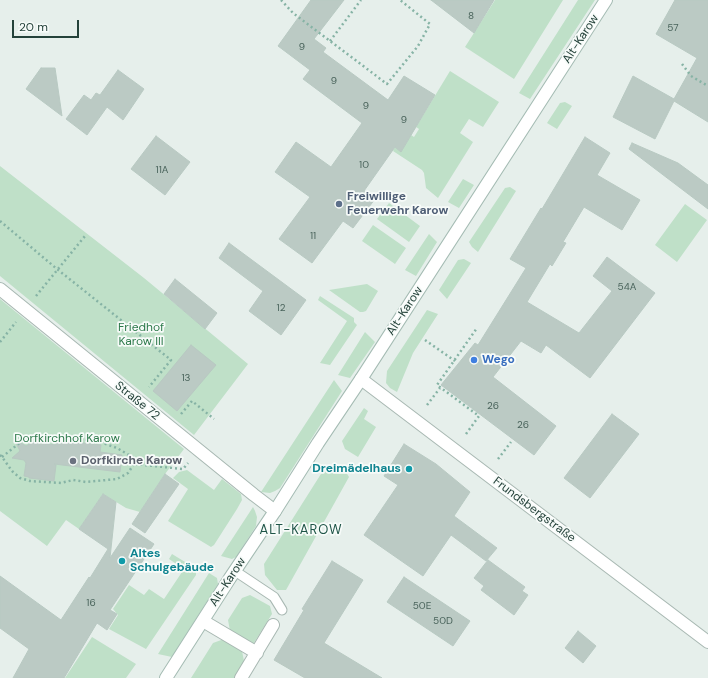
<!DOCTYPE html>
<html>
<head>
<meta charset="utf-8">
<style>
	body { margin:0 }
	#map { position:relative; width:708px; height:678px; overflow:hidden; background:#e6efeb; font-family:"DM Sans",sans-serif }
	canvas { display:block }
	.scale { position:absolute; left:12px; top:20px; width:67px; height:18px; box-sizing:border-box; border:2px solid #24423a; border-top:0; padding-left:5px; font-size:12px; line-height:14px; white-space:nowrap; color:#24423a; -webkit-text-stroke:3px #f7fbf9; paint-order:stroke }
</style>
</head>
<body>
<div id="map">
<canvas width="708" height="678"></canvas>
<div class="scale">20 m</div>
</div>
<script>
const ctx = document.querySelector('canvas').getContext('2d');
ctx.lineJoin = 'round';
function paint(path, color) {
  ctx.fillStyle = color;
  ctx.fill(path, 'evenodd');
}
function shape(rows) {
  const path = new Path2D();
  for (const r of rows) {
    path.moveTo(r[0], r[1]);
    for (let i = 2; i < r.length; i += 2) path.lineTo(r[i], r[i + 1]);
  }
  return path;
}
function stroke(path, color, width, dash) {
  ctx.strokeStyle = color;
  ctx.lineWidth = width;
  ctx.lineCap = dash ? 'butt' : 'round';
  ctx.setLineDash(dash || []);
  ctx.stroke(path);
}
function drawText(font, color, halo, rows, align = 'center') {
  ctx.font = font + ' "DM Sans",sans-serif';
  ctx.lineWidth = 3.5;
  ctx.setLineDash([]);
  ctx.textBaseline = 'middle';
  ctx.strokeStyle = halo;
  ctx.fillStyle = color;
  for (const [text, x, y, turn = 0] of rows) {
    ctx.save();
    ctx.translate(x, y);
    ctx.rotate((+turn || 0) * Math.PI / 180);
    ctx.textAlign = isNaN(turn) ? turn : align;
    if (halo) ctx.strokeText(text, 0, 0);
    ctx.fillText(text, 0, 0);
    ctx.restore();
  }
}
const green = shape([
	[495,0,563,0,514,79,465,47],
	[578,0,595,0,530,99,519,93],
	[450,71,499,102,483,127,469,119,460,133,473,142,438,198,426,188,424,173,422,170,393,151,395,147,401,151,411,135,414,137,419,129,416,127],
	[565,102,572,106,557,129,547,123,560,103],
	[0,166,144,278,248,364,194,435,0,276],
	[463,179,474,185,459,208,448,202],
	[510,187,516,191,478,252,472,247,469,242,505,188],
	[389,203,420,226,409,242,377,219],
	[685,204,707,220,677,262,655,245],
	[373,225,406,248,395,264,362,241],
	[429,234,437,242,416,276,405,270],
	[464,259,471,263,447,299,439,290,458,260],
	[367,284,378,291,366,311,363,312,360,312,329,290],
	[320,296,354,318,354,322,357,325,330,365,320,363,347,321,318,300],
	[0,299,184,449,165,474,140,512,126,508,103,494,79,529,66,520,47,546,0,511],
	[427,310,438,314,413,353,397,392,390,388,386,383,387,371],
	[365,332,375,342,350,378,338,375],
	[334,380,342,391,280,488,275,491,270,493,261,492],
	[364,408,368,411,364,419,376,427,358,457,345,449,342,441],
	[326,466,334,466,346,472,349,477,286,590,277,590,265,575,264,564],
	[187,470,214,490,222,479,241,494,242,500,237,509,214,545,211,547,168,521,188,489,173,478,179,472],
	[253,507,255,511,257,517,256,526,249,537,236,557,232,559,221,556],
	[172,554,195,568,196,570,196,575,146,649,109,629,118,615,113,609,129,585,144,595,149,589,164,599,184,569,169,559],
	[209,573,217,578,218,584,172,657,158,654],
	[250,595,270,606,272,614,252,646,230,631,228,620,242,598],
	[92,637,136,664,126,678,65,678],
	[224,639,242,651,244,661,234,678,191,678,213,643]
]);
const building = shape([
	[311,0,344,0,314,39,326,48,323,52,388,100,404,76,435,95,401,152,395,147,364,191,375,199,353,228,343,221,312,263,279,239,310,197,275,172,296,142,331,167,362,123,303,79,310,70,278,46,311,0],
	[431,0,494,0,474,33,431,0],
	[675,0,708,0,708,122,674,101,655,139,613,117,633,76,674,99,697,58,656,34,675,0],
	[41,68,55,68,62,116,26,89,41,68],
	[118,70,144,89,123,120,107,107,87,135,66,119,84,95,91,100,96,93,100,95,118,70],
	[156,136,190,162,165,195,131,169,156,136],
	[585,137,610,153,597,175,640,200,622,230,584,207,563,242,566,243,552,266,550,264,527,302,579,333,612,291,593,276,607,257,655,293,590,378,546,345,541,353,521,341,493,377,556,426,534,455,441,385,475,343,478,345,526,268,510,259,541,208,542,209,585,137],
	[632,143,678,163,708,185,708,209,629,149,632,143],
	[229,243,306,300,281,335,249,311,263,291,219,258,229,243],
	[175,279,217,313,205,329,164,294,175,279],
	[191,345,216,365,177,411,153,391,191,345],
	[612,414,639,434,590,498,564,478,612,414],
	[14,439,26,446,33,442,56,445,57,440,101,445,100,452,122,455,120,472,54,464,56,465,54,481,29,478,29,477,24,476,26,463,24,460,12,458,20,451,14,439],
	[404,444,436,464,470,492,454,516,497,548,486,561,451,535,423,576,364,535,398,485,384,476,404,444],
	[165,474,179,484,145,533,132,524,165,474],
	[103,494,116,502,110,558,130,528,154,544,110,610,117,614,107,630,97,623,64,678,13,678,29,649,0,628,0,576,61,620,89,577,90,578,108,549,79,529,103,494],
	[488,560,525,587,522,591,528,595,514,615,481,590,484,586,474,578,488,560],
	[332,561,363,580,324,643,382,678,305,678,274,660,304,610,302,609,332,561],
	[404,577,470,621,453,646,387,602,404,577],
	[578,631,596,646,583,663,565,648,578,631]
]);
const path = shape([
	[281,0,293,13,387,84,418,46,430,24,400,0],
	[330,41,361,0],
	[682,64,691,76,708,86],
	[0,221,57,269,171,360,149,387],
	[36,296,85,236],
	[425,340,455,361],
	[0,342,16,322],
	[427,405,440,388],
	[181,414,192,401,214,419],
	[466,434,479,416,437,385,477,328],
	[0,455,2,457,12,471,20,478,30,481,61,483,73,480,86,482,117,479,128,473,134,464],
	[2,457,22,441,41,435,97,441,117,448,134,458,134,464,183,469,188,463],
	[498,459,511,442]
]);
const lane = shape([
	[235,571,274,597,282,610]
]);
const street = shape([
	[0,289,254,495,275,511],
	[361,379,708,642],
	[203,621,257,653],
	[241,678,273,625]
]);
const secondary = shape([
	[166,678,230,578,275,511,318,443,361,379,606,0]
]);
const markers = [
	[339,204,4,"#5c6f8a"],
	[474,360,4,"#3f7fe0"],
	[73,461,4,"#6b7280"],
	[409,469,4,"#0f9aa8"],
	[122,561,4,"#0f9aa8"]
];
const numberNames = [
	["8",471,16],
	["57",673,28],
	["9",302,47],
	["9",334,81],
	["9",366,106],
	["9",404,120],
	["10",364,165],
	["11A",162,170],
	["11",313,236],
	["54A",627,287],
	["12",281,308],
	["13",186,378],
	["26",493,406],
	["26",523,425],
	["16",91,603],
	["50E",422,606],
	["50D",443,621]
];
const streetNames = [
	["Alt-Karow",581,39,-57],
	["Alt-Karow",405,311,-57],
	["Straße 72",137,401,39],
	["Frundsbergstraße",534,510,37],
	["Alt-Karow",228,582,-57]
];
const serviceNames = [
	["Freiwillige",347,197],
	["Feuerwehr Karow",347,211]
];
const parkNames = [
	["Friedhof",141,328],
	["Karow III",141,342],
	["Dorfkirchhof Karow",67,439]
];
const shopNames = [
	["Wego",482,360]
];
const worshipNames = [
	["Dorfkirche Karow",81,461]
];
const cultureNames = [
	["Dreimädelhaus",401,469],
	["Altes",130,554,"left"],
	["Schulgebäude",130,568,"left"]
];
const neighbourhoodNames = [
	["ALT-KAROW",301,531]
];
paint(green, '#bfe0c8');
paint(building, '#bbcac4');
stroke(building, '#b8c9c2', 1);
stroke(lane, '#a8b8b2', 11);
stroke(street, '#a8b8b2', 14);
stroke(secondary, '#a4bbb3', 14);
stroke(path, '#86b3a5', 2.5, [2, 3]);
stroke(lane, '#fff', 9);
stroke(street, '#fff', 12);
stroke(secondary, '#fff', 12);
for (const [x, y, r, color] of markers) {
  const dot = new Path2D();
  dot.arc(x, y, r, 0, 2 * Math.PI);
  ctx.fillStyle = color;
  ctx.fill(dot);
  stroke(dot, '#f7fbf9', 1.5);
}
drawText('10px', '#4a645c', null, numberNames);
drawText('12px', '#24423a', '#f7fbf9', streetNames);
drawText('bold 12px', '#4e5e75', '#f7fbf9', serviceNames, 'left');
drawText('12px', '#2d7a4b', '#f7fbf9', parkNames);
drawText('bold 12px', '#366cbe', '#f7fbf9', shopNames, 'left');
drawText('bold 12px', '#5b616d', '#f7fbf9', worshipNames, 'left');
drawText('bold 12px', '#0d838f', '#f7fbf9', cultureNames, 'right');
ctx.letterSpacing = '1px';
drawText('13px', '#1f5548', '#f7fbf9', neighbourhoodNames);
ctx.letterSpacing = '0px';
</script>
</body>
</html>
